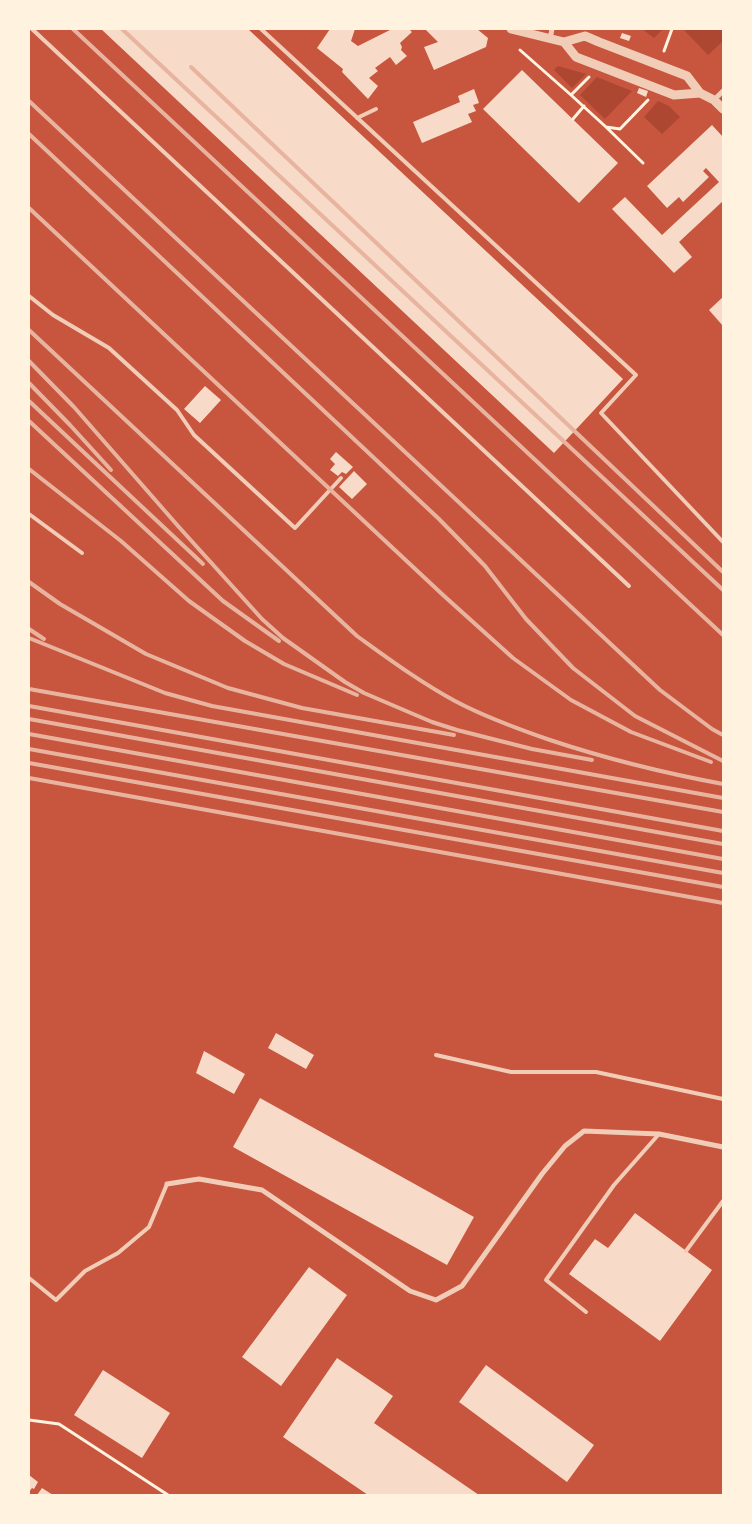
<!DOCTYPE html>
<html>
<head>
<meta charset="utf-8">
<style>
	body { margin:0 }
	#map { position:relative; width:752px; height:1524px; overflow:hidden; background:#c8553d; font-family:Mulish,sans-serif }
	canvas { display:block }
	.frame { position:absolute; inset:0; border:30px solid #fff3e0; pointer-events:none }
</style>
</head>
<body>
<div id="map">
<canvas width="752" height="1524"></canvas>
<div class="frame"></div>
</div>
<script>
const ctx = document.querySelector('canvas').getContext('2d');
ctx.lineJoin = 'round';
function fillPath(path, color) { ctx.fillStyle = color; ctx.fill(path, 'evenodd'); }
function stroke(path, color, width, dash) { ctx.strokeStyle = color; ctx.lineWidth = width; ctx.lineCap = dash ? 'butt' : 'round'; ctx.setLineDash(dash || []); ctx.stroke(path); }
fillPath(new Path2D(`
	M642 29H663L654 38Z
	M683 29H723V41L708 55Z
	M558 66 586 74 572 88 554 70Z
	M597 77 632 91 605 119 580 95Z
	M658 101 669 106 680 117 662 134 644 117Z`), '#ae4732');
fillPath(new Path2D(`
	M101 29H248L623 379 554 453Z
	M330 29H355L351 41 358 46 392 29H409L412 32 400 43 402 47 401 50 407 56 396 65 390 57 375 68 378 71 369 78 378 86 368 99 342 72 343 69 317 48Z
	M425 29H477L488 38 486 47 434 70 424 47 438 42Z
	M622 33 631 36 629 41 620 38Z
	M522 70 618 163 579 203 483 109Z
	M639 88 648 91 646 97 637 93Z
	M474 89 479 103 473 105 476 111 468 114 472 122 422 143 413 122 460 102 458 96Z
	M712 125 723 137V201L679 242 692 257 674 273 612 209 625 197 662 235 719 182 706 168 703 171 709 177 683 202 679 197 667 208 647 186Z
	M723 297V326L709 310Z
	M205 386 221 400 200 423 184 409Z
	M336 452 353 467 346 474 342 472 338 476 330 470 335 464 330 459Z
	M354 471 367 484 352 499 339 487Z
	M276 1033 314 1055 306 1069 268 1048Z
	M204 1051 245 1074 234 1094 196 1073Z
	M260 1098 474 1217 447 1265 233 1147Z
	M635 1213 712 1270 660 1341 569 1274 595 1239 608 1248Z
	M309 1267 347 1295 281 1386 242 1357Z
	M337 1358 393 1396 374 1423 479 1495H368L283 1437Z
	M486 1365 594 1445 567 1482 459 1402Z
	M103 1370 170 1413 142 1458 74 1415Z
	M29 1475 38 1482 34 1489 32 1488 29 1492Z
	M42 1488 53 1495H37Z`), '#f7dbc8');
stroke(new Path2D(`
	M520 50 571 95
	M664 51 672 29
	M589 77 571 95 606 127 620 129 648 100
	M573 119 584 106
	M606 127 643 163
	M29 1420 59 1424 168 1495`), '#fff3e0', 3);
stroke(new Path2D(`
	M32 29 629 586
	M261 29 636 375 601 413 723 542
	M357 118 376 109
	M29 296 53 315 109 348 177 410 194 435 295 528 341 478
	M29 514 82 553
	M436 1055 511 1072H596L723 1099
	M686 1251 723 1201
	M29 1278 56 1300 85 1271 118 1253 149 1227 167 1184
	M586 1312 546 1280 614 1185 659 1134`), '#f1ccb7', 4);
stroke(new Path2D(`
	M550 39 552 29
	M714 100 723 91
	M167 1184 199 1179 262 1190 410 1291 436 1300 462 1286 542 1174 565 1146 584 1131 659 1134 723 1147`), '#f1ccb7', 5);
stroke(new Path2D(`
	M511 29 564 42 585 36 599 42 687 76 700 93 714 100 723 109
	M564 42 576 57 674 95 700 93`), '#f1ccb7', 9);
stroke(new Path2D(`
	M73 29 723 635
	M122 29 723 590
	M191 67 723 572
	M29 101 660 690 712 729 723 735
	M29 134 439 519 485 566 526 619 573 668 635 716 723 761
	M29 208 443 595 513 658 571 700 631 732 711 762
	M29 330 357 636C389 659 420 682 455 701 485 717 518 729 550 740 607 759 664 773 723 784
	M29 361 74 407 178 526 262 619 283 638 345 682 364 693 432 722 457 730 532 749 592 760
	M29 383 70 425 111 470
	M29 401 203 564
	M29 421 223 601 279 641
	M29 469 121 541 189 601 245 641 284 664 357 695
	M29 582 60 604 146 654 228 688 302 708 454 735
	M29 629 44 639
	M29 638 165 693 212 706 723 798
	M29 689 723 812
	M29 706 723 831
	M29 719 723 844
	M29 734 723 859
	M29 749 723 873
	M29 763 723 887
	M29 778 723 903`), '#e9b49f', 4);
</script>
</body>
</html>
